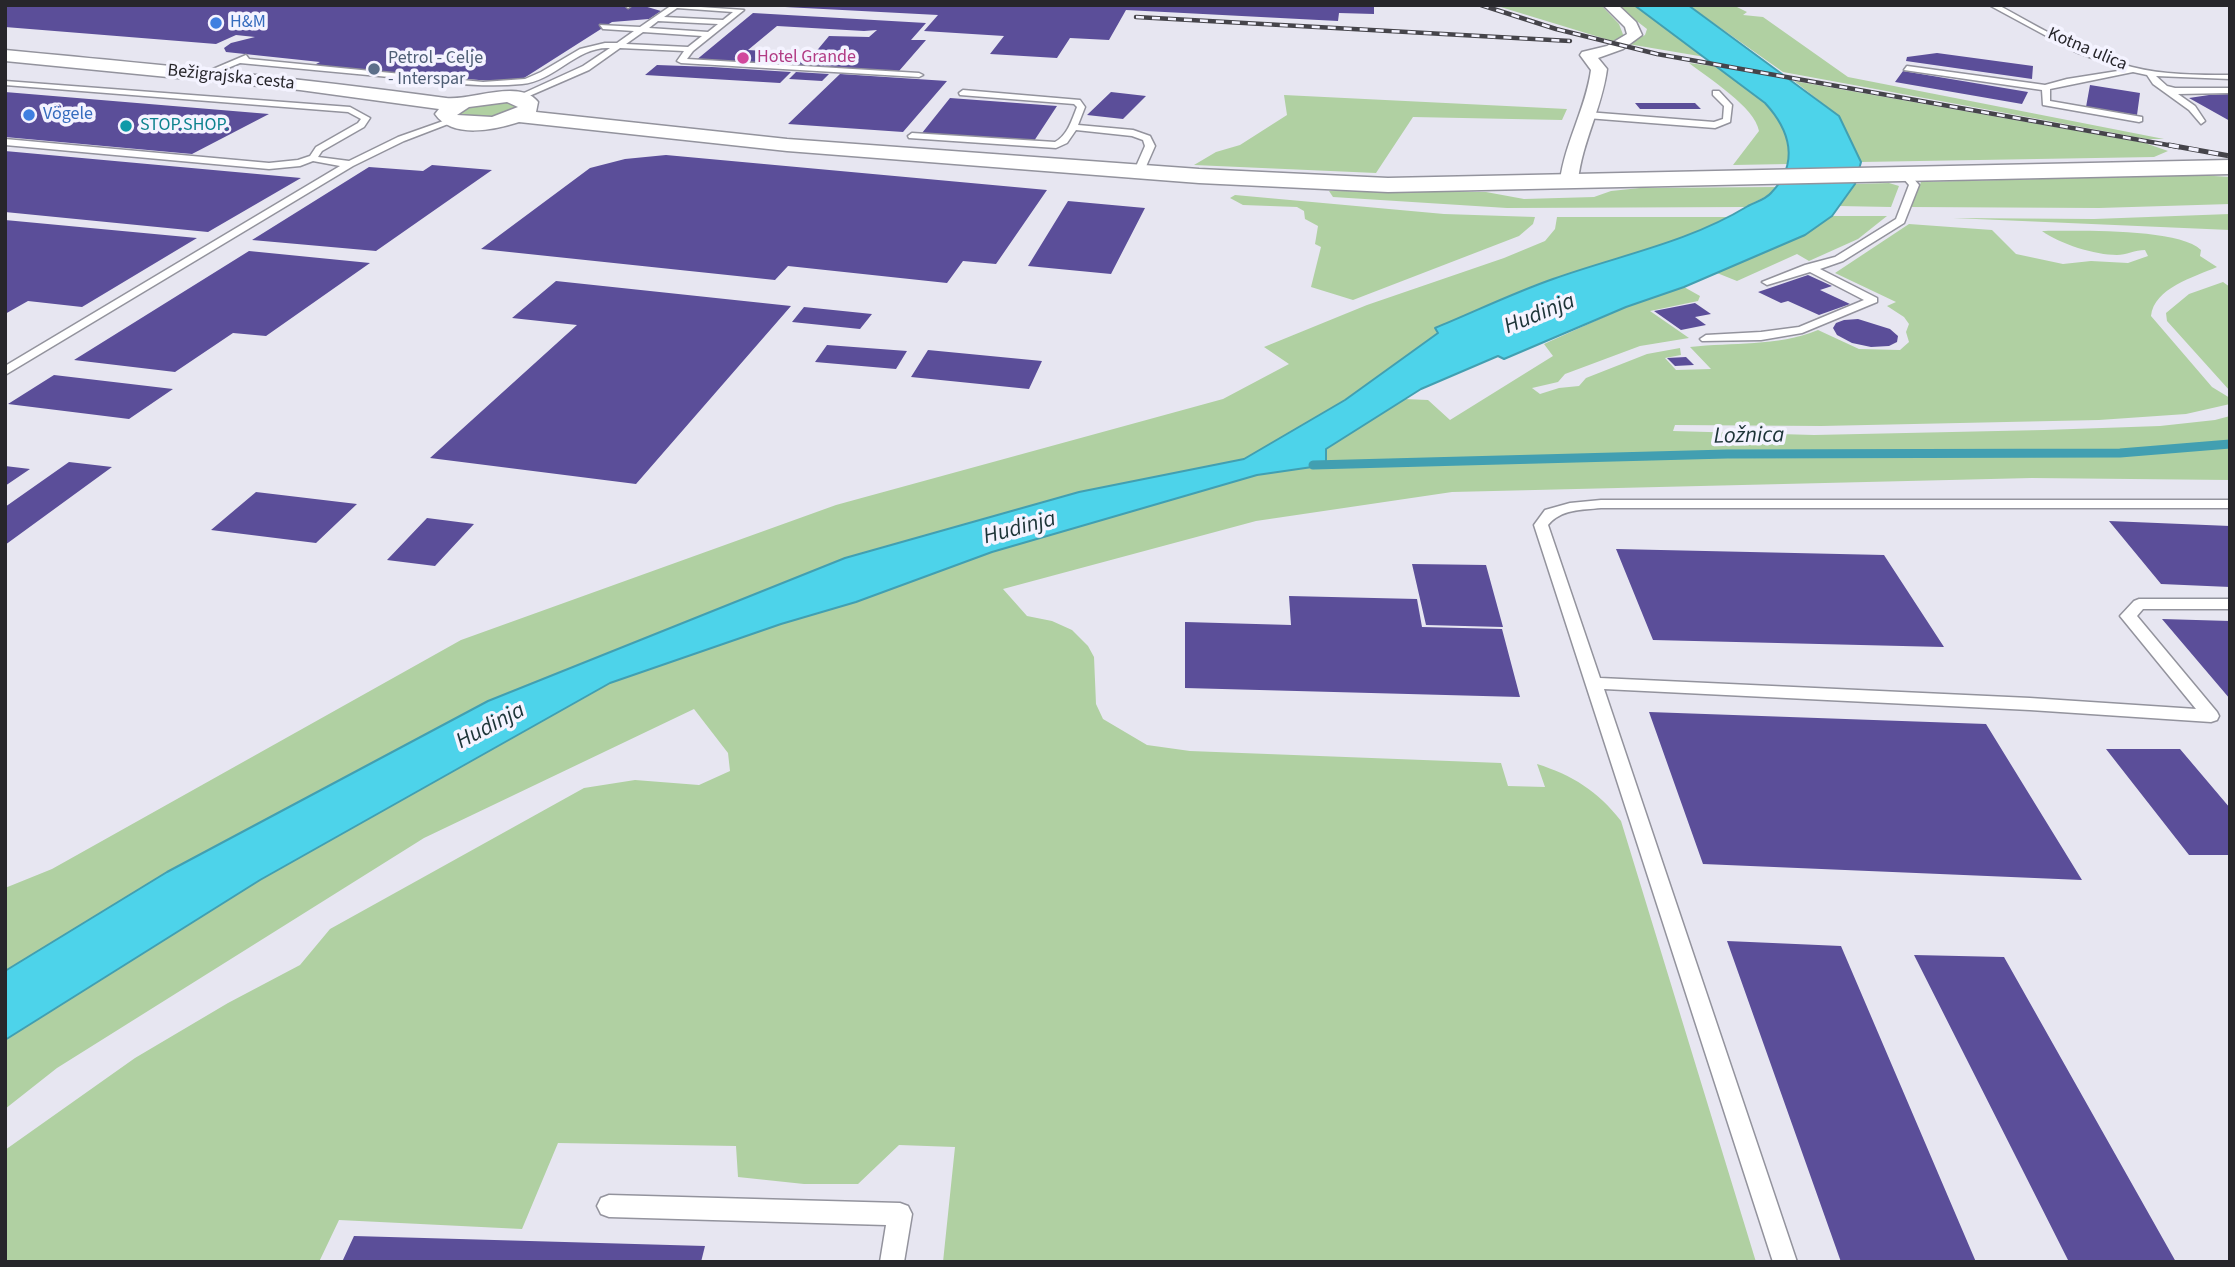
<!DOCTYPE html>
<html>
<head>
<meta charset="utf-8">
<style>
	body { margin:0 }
	#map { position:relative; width:2235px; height:1267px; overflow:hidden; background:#e7e6f1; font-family:"Source Sans 3",sans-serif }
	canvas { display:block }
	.frame { position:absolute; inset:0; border:7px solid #27262b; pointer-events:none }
</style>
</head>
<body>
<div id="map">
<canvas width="2235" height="1267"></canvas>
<div class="frame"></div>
</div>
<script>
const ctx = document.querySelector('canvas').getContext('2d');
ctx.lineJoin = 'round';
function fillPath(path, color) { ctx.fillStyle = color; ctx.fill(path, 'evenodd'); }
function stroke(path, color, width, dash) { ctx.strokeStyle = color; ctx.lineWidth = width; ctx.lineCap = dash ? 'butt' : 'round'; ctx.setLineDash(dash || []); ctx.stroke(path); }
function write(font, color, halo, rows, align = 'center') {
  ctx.font = font + ' "Source Sans 3",sans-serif'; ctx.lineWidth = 7; ctx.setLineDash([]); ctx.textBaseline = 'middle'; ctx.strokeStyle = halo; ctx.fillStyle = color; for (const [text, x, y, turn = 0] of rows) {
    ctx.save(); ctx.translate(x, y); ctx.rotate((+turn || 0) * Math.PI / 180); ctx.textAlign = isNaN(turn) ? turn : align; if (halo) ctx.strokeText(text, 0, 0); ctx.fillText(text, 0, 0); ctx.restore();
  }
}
fillPath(new Path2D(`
	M1494 5H1601L1619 24 1624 37 1612 41Z
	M1616 5H1634L1705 57 1628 44 1645 35 1647 29Z
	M1688 5H1733L1747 12 1743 15 1763 17 1848 77 2164 139H2147L1783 72Z
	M1689 63 1719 67 1765 103 1779 117 1789 138 1788 164 1733 165 1759 131C1755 107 1708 78 1689 63Z
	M1794 81 2145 143 2168 151 2154 157 1861 162 1839 116Z
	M1284 95 1567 109 1562 120 1413 117 1376 173 1194 165 1216 152 1240 145 1287 115Z
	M504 100 514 103 517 107 501 117H460L457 113 462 108Z
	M2198 175 2230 177V204L2099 208 1911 207 1921 182Z
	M1889 183 1899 186 1891 207 1838 206 1855 184Z
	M1776 187 1770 194 1746 207 1507 208 1333 197 1329 191 1486 192 1524 199 1594 197 1611 191 1640 188Z
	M1235 195 1444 214 1535 217 1533 224 1519 236 1353 300 1311 287 1321 247 1315 244 1318 226 1305 219 1304 211 1297 207 1243 205 1230 198Z
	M2230 214V230L1953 218 2094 219Z
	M1832 216H1887L1858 239 1809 261 1797 254 1737 281 1717 273 1805 235Z
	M1557 217H1733L1699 233 1552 279 1435 328 1439 333 1345 400 1244 459 1079 492 845 558 488 701 167 872 5 971V888L52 869 461 640 836 505 1223 399 1289 364 1264 347 1367 305 1504 258 1545 241 1555 229Z
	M1909 224 1992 230 2016 254 2063 264 2091 261 2128 263 2148 256 2145 250C2135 250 2126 255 2117 255 2095 255 2060 244 2042 231 2077 231 2178 228 2201 250L2200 256 2217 267C2194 277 2154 288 2151 316L2212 387 2230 398V404L2186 414 2099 420 1821 426 1675 425 1673 431 1814 435 2044 430 2160 426 2215 420 2230 416V480L2032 478 1452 492 1256 521 1003 589 1027 616 1052 621 1072 630 1088 646 1094 657 1096 704 1103 719 1147 745 1190 751 1501 763 1508 786 1545 787 1537 764C1572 775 1598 791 1621 821L1756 1262H943L955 1147 899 1145 858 1184H804L738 1177 736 1146 558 1143 522 1229 339 1220 319 1262H5V1150L135 1058 228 1003 300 965 330 929 584 788 635 780 699 785 730 771 728 753 694 709 424 838 57 1068 5 1109V1040L260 880 610 683 781 624 856 602 992 552 1257 475 1325 465 1326 449 1404 399 1428 400 1450 420 1553 356 1544 344 1626 307 1684 287 1700 296 1698 301 1650 311 1689 338 1640 346 1565 374 1558 382 1532 388 1540 394 1559 388 1579 386 1586 378 1647 354 1680 348 1681 355 1665 358 1676 370 1711 369 1690 347C1733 342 1776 347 1818 330L1859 349 1900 350 1909 342 1906 332 1909 324 1904 317 1887 306 1896 302 1835 273Z
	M2223 282 2230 287V391L2167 321 2166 313 2189 294Z`), '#b0d0a2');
const water = new Path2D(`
	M1634 5H1688L1839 116 1861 162 1855 184 1832 216 1805 235 1684 287 1626 307 1504 359 1498 356 1421 389 1326 449V465L1257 475 992 552 856 602 781 624 610 683 260 880 5 1040V971L167 872 488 701 845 558 1079 492 1244 459 1345 400 1438 333 1435 328C1474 312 1513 293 1553 279 1620 255 1687 243 1748 206 1756 202 1766 199 1771 193 1800 163 1790 130 1765 103Z`);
fillPath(water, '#4dd3ea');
stroke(water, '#429fb1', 2);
stroke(new Path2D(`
	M1313 465 1727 454 2120 453 2230 444`), '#429fb1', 9);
fillPath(new Path2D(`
	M5 5H569L644 6 661 11 649 19 612 22 524 78 505 82 310 67 320 62 226 52 224 48 231 43 255 37 236 35 216 44 5 27Z
	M785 5H1374V14L1339 13 1338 21 1126 10 1109 40 1070 38 1057 58 990 54 1004 36 924 31 938 15 785 7Z
	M753 13 926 23 911 40H926L899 71 695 61ZM777 26 864 31 877 30 869 37 829 36 814 54 748 50Z
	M1937 53 2033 66 2032 79 1906 61 1907 57Z
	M657 65 712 67 791 72 780 83 645 75Z
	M1903 71 2028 92 2022 104 1895 82Z
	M796 72 829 74 822 81 789 79Z
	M840 74 947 81 903 132 788 124Z
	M2090 85 2140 93 2137 115 2086 107Z
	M5 92 269 114 192 154 5 137Z
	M1111 92 1146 96 1123 119 1087 115Z
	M2230 94V121L2189 98 2209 95Z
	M950 98 1057 106 1034 141 922 133Z
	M1635 103H1695L1701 109H1640Z
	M5 151 301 178 208 232 5 212Z
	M666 155 1047 190 996 264 963 261 947 283 788 266 775 280 481 249 590 168 625 159Z
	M432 165 492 170 376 251 252 240 369 167 423 171Z
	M1068 201 1145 208 1111 274 1028 266Z
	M5 220 197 238 82 307 28 301 5 314Z
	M249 251 370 263 266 336 233 333 175 372 74 360Z
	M1808 275 1832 286 1820 290 1850 304 1819 315 1788 301 1781 303 1758 292Z
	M556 281 791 306 636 484 430 458 577 325 512 318Z
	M1695 303 1711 314 1695 317 1706 325 1681 330 1654 311Z
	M804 307 872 314 860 329 792 322Z
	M1858 319 1890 329 1898 336 1897 342 1889 346 1871 347 1852 343 1837 335 1833 328 1836 323 1844 320Z
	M827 345 907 351 896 369 815 362Z
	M928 350 1042 361 1029 389 911 377Z
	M1686 357 1694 365 1675 366 1667 358Z
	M54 375 173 389 129 419 8 404Z
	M69 462 112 467 5 545V507Z
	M5 466 30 469 5 486Z
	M256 492 357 504 316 543 211 530Z
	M427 518 474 524 435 566 387 560Z
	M2109 521 2230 526V587L2161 584Z
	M1616 549 1884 555 1944 647 1653 640Z
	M1412 564 1486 565 1503 627 1426 625Z
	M1289 596 1417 599 1422 627 1502 629 1520 697 1185 688V622L1291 625Z
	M2162 619 2230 621V699Z
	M1649 712 1986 724 2082 880 1703 864Z
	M2106 749H2180L2230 808V855H2189Z
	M1727 941 1841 946 1976 1262H1841Z
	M1914 955 2004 957 2176 1262H2069Z
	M354 1236 705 1246 701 1262H342Z`), '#5b4e99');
const service = new Path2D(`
	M625 5H632L628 8Z
	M672 5 744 10 693 51 687 59 919 73 923 75 919 77 681 63 677 61 684 51 620 48 589 70 520 100 513 98 583 66 610 48C577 46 555 81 522 84 481 88 441 82 400 78 346 73 293 68 240 63L206 77 199 75 246 55 249 59 483 82 525 79 541 72 580 49 605 43H617L634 31 603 29 600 25 640 27ZM677 8 733 12 723 20 664 17ZM658 21 718 24 708 32 649 28ZM643 32 702 36 688 47 626 44Z
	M1989 5H1998C2041 28 2084 55 2132 67 2164 75 2197 75 2230 75V79L2156 76 2167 86 2175 88H2230V93L2178 94 2195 106 2205 121 2201 124 2189 110 2153 84 2147 75 2133 72 2050 89V101L2142 117V121L2139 122 2043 105 2042 90 1904 70 1907 66 2045 85 2067 79 2124 70 2076 52Z
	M5 81 350 107 370 118 364 127 322 151 318 157 349 161 398 137 449 119 456 121 404 141 353 166 5 375V366L340 166 313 161 300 166 269 169 5 145V139L269 163 298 160 310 156 316 147 358 123 361 119 348 112 5 85Z
	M963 90 1080 100 1085 107 1078 125 1133 130 1150 136 1155 146 1144 171 1139 174 1134 171 1145 146 1143 140 1132 136 1076 130 1067 143 1056 148 909 138 908 136 912 133 1055 142C1067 136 1072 120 1077 107L1074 104 960 95 959 93Z
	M1713 91H1719L1732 105 1730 122 1715 128 1587 118 1583 115 1587 112 1714 122 1723 119 1724 106 1713 95Z
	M1900 170H1906L1919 185 1904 223 1843 261 1820 269 1877 298V302L1802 333 1761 340 1702 341 1700 339 1706 335 1761 332 1799 327 1864 300 1810 272 1767 285 1762 282 1805 265 1835 257 1896 219 1909 185 1898 172Z
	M1601 500H2230V508H1601C1582 510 1561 509 1548 525L1600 678 2030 698 2196 709 2120 616 2134 601 2139 599H2230V609H2143L2137 616 2217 712 2219 716 2217 720 2211 722 2030 710 1604 689 1797 1262H1773L1534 525 1545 510 1570 503Z
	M609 1195 900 1203 908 1206 912 1214 904 1262H880L886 1225 609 1217 601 1214 597 1206 601 1198Z`);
const minor = new Path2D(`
	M1603 5H1618L1636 22 1642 35 1623 49 1598 58 1607 69C1602 108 1582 142 1578 181L1569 186 1560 181C1565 142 1586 108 1591 70L1580 55 1582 52 1607 46 1627 34 1625 27Z`);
const tertiary = new Path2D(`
	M5 50C152 64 299 78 446 98 470 101 520 78 538 102L536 112 787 139 1199 169 1388 178 2230 160V174L1388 192 1199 183 787 151 519 122C494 130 452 139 435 114L439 109 300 90 5 61ZM507 102 518 107 492 117 457 115 469 107Z`);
stroke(service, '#93939d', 3);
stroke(minor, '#93939d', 3);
stroke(tertiary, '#93939d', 3);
fillPath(service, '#fff');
fillPath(minor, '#fff');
fillPath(tertiary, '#fff');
const railFar1 = new Path2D(`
	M1481 5 1556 29 1657 54 2179 147
	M1136 17 1570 41`);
const rail = new Path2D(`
	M2169 145 2230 156`);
stroke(railFar1, '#45444a', 4.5);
stroke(rail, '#45444a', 5);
stroke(railFar1, '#f4f3ff', 2.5, [8]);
stroke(rail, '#f4f3ff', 3.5, [10]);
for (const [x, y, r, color] of [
	[216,23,7,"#3f7fe0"],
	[743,58,7,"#d1479c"],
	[374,69,7,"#5c6f8a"],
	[29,115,7,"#3f7fe0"],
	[126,126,7,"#0f9aa8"]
]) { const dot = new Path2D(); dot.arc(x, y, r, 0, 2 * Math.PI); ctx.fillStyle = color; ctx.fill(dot); stroke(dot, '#f4f3ff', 2.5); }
write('18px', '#366cbe', '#f4f3ff', [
	["H&M",230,23],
	["Vögele",43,115]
], 'left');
write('18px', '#27262b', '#f4f3ff', [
	["Kotna ulica",2087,50,23],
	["Bežigrajska cesta",231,78,6]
]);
write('18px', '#b23c85', '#f4f3ff', [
	["Hotel Grande",757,58]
], 'left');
write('18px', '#4e5e75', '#f4f3ff', [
	["Petrol - Celje",388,59],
	["- Interspar",388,80]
], 'left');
write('18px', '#0d838f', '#f4f3ff', [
	["STOP.SHOP.",140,126]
], 'left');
write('italic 23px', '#1d3438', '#f4f3ff', [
	["Hudinja",1540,315,-22],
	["Ložnica",1749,437,-1],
	["Hudinja",1020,529,-15],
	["Hudinja",491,727,-28]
]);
</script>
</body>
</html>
